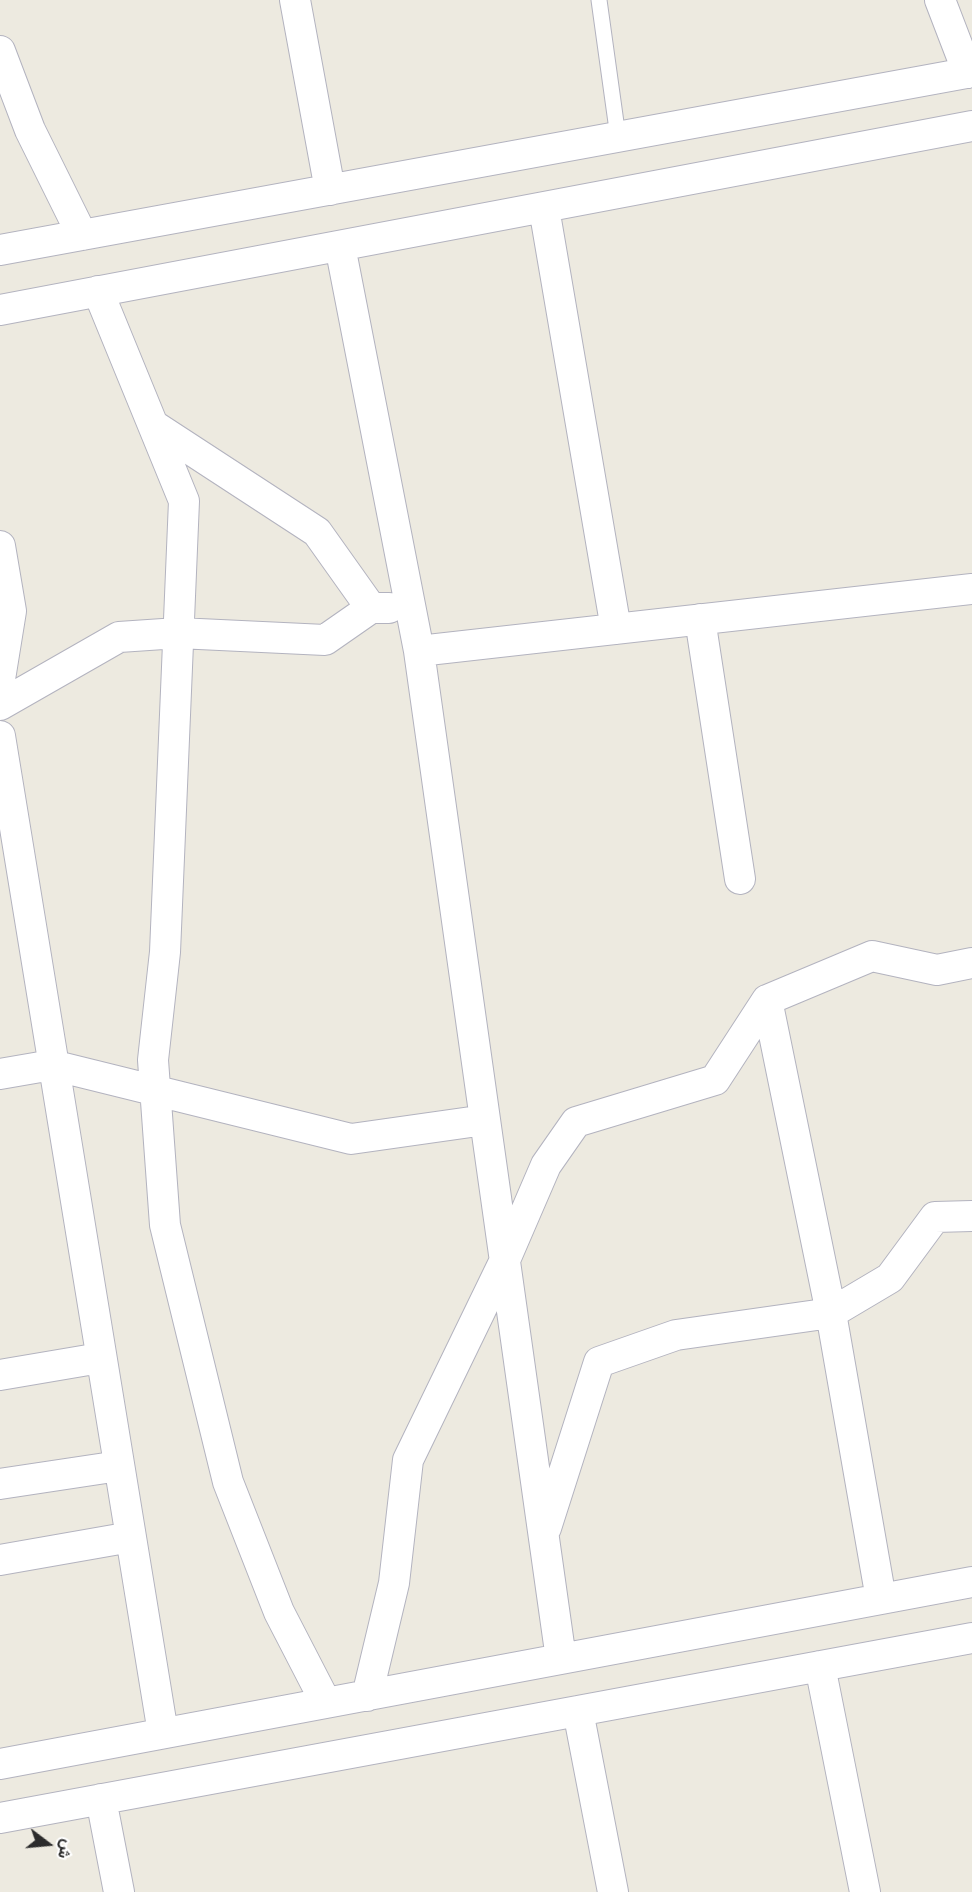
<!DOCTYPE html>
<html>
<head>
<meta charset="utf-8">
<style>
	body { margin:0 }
	#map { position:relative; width:972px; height:1892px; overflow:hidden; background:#edeae0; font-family:Helvetica,Vazirmatn,sans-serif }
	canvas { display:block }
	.north { position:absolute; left:18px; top:1814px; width:60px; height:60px; -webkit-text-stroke:4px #fff; paint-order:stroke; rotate:106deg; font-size:16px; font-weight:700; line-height:24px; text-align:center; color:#2c2c2c }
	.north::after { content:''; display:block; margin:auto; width:21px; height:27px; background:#2c2c2c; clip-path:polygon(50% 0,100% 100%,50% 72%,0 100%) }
</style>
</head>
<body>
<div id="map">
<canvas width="972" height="1892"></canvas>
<div class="north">ش</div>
</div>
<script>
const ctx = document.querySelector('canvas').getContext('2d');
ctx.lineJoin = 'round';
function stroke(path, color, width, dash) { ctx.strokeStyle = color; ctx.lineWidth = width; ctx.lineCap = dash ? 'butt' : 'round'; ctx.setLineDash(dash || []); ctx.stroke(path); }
const service = new Path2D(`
	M599 0 618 137`);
const minor = new Path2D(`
	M295 0 330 190
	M940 0 968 73
	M0 51 30 130 82 235
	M544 208 616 629
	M340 246 419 651 561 1659
	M0 250 972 72
	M98 291 184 501 165 952 153 1060 165 1225 228 1482 279 1612 326 1703
	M0 310 972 126
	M153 425 317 532 371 608H389
	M0 546 11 611 0 679
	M700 619 740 879
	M419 651 972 589
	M0 705 119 637 178 633 325 640 371 608
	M0 736 163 1733
	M767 1000 831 1313 881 1599
	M0 1074 52 1065 351 1139 485 1120
	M0 1375 100 1358
	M0 1484 119 1466
	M546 1528 599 1362 676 1335 831 1313 890 1278 935 1217 972 1216
	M0 1560 131 1537
	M820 1666 865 1892
	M367 1696 394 1583 408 1460 505 1260 546 1165 576 1122 715 1080 767 1000 872 956 937 970 972 963
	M578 1711 613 1892
	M0 1764 972 1582
	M101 1799 119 1892
	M0 1818 972 1638`);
stroke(service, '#b3b3bf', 17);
stroke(minor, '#b3b3bf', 32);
stroke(service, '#fff', 15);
stroke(minor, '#fff', 30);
</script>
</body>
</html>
